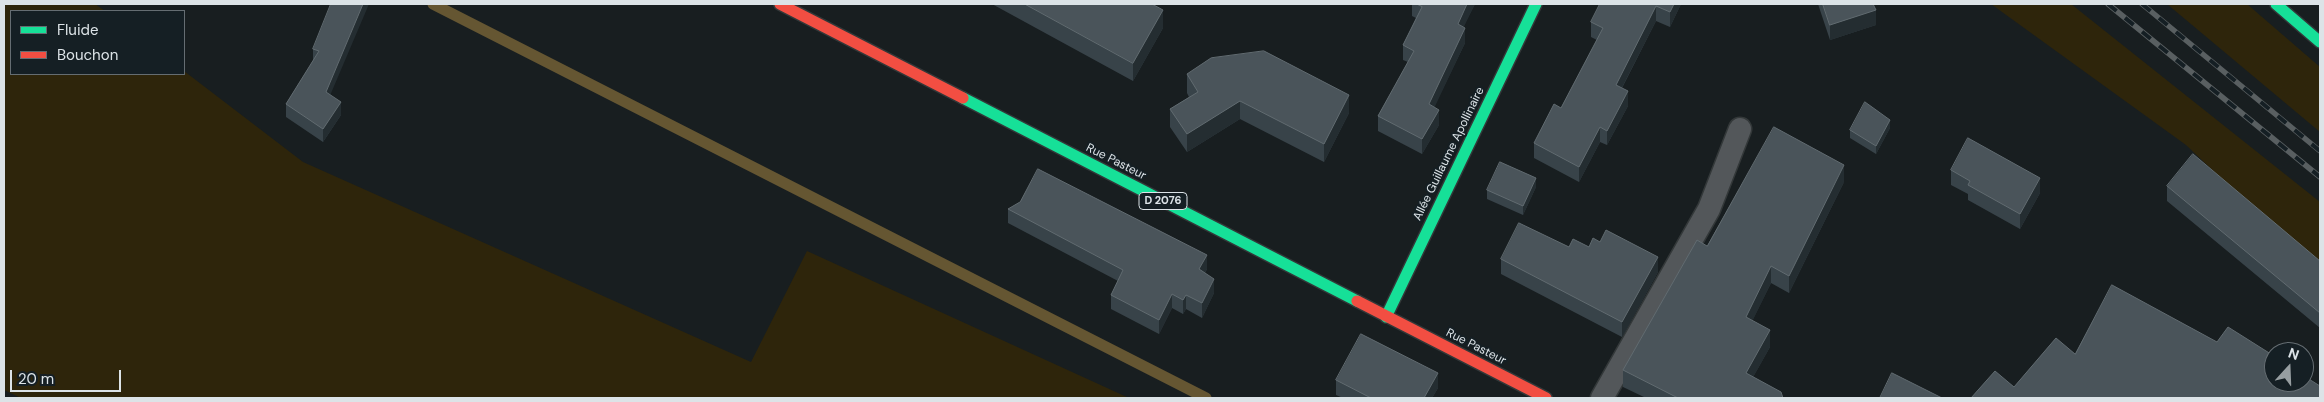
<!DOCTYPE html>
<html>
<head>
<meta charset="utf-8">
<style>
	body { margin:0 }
	#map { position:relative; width:2324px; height:402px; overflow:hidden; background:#181e20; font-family:"DM Sans",sans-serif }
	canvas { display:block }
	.frame { position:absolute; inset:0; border:5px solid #dce3e7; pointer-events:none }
	.legend { position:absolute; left:10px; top:10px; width:175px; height:65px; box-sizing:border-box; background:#151f24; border:1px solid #656d72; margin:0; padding:6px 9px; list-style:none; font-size:15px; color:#dce3e7 }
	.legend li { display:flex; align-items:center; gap:10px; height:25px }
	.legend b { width:25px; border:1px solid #656d72 }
	.north { position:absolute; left:2264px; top:342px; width:50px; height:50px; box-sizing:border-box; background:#151f24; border:1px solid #656d72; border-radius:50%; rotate:20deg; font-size:14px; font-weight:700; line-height:20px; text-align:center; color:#dce3e7 }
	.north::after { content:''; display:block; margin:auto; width:18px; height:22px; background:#979ea1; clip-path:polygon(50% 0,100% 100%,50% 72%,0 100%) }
	.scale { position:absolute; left:10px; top:370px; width:111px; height:22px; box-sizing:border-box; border:2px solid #dce3e7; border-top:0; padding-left:6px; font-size:15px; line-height:18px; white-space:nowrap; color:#dce3e7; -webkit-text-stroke:4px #151f24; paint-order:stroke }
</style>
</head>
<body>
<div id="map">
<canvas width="2324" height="402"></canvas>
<div class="frame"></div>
<ul class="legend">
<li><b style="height:6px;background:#16e098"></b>Fluide</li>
<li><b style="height:6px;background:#f24e42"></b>Bouchon</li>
</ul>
<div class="north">N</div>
<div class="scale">20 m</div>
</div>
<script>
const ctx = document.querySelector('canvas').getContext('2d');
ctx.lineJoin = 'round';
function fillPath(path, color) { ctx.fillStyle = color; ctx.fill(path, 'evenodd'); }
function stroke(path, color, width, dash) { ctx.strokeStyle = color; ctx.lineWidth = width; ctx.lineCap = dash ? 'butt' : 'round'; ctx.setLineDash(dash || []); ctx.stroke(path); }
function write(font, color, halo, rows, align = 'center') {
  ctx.font = font + ' "DM Sans",sans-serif'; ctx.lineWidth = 4; ctx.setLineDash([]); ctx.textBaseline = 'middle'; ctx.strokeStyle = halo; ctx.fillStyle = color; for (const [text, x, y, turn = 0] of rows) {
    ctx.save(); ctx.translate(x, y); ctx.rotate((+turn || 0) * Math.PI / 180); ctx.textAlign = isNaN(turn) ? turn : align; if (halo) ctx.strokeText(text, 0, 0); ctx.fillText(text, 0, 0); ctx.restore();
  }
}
fillPath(new Path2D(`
	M4 4H95L105 11H11V74H184V71L303 162 751 362 807 251 1129 398H21L4 390Z
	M1991 4H2071L2320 202V272L2186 145Z
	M2167 4H2247L2320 67V132Z`), '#2e250b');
stroke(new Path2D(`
	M433 4 1206 398`), '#655632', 11);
const lane = new Path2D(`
	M1602 398 1709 209 1740 129`);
const fast = new Path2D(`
	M2276 4 2320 42
	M963 98 1357 301
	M1386 317 1536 4`);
const jam = new Path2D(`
	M780 4 963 98
	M1357 301 1546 398`);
stroke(lane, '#333839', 25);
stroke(fast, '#333839', 14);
stroke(jam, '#333839', 14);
stroke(lane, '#53575a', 22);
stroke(fast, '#16e098', 11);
stroke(jam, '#f24e42', 11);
const rail = new Path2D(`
	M2108 4 2320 177
	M2142 4 2320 151`);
stroke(rail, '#595f61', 5.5);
stroke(rail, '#151f24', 4, [11]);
fillPath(new Path2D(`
	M331 4 330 95 341 115 323 142 286 117V104L313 61V49Z
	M992 4H1152L1163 28 1133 81Z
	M1412 4H1475L1463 27 1465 43 1434 107 1439 125 1422 154 1378 131V116L1408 62 1403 60V45L1416 18 1412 16Z
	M1600 4H1681L1670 27 1656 21 1622 88 1628 106 1607 145 1600 142 1579 182 1534 158V143L1561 108 1597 40 1591 37V22Z
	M1818 4H1873L1876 25 1830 40Z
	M1187 74 1349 113 1324 162 1240 119 1187 152 1170 127V109L1189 97 1187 93Z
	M1890 128 1876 154 1850 138V130Z
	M1951 170 2040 193 2020 229 1968 200V194L1951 185Z
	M1844 182 1789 293 1771 283 1752 321 1770 347 1753 377 1783 398H1646L1623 387V370Z
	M2167 186 2320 261V328L2167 201Z
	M1536 187 1523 215 1487 199V190Z
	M1008 209 1207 269 1205 273 1214 293 1202 318 1186 309 1183 314 1172 308 1159 334 1111 309V295L1118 281 1008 223Z
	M1569 247H1589L1658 272 1622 337 1501 274V259Z
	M1336 380 1438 388 1432 398H1343L1336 395Z`), '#384349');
fillPath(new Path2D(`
	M363 4H369L326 105V92Z
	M1467 4H1475L1458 39V24Z
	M1674 4H1681L1670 27V12Z
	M1656 6V21L1616 99V85Z
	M1163 10V28L1133 81V63Z
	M1876 10V25L1830 40V25Z
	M1465 28V43L1429 119V104Z
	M1628 91V106L1607 145V131Z
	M1349 95V113L1324 162V144Z
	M1240 101V119L1187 152V134Z
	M341 102V115L323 142V129Z
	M1439 110V125L1422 154V139Z
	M1890 120V128L1876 154V146Z
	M1600 127V142L1579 182V167Z
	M1844 165V182L1789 293V276Z
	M1536 178V187L1523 215V206Z
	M2040 178V193L2020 229V214Z
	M1207 255V269L1199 284V269Z
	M1658 257V272L1622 337V322Z
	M1771 266V283L1746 334V317Z
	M1214 279V293L1202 318V303Z
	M1172 294V308L1159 334V320Z
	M1186 295V309L1183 314V300Z
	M1770 330V347L1746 390V373Z
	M1438 373V388L1432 398H1424Z`), '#242d31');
const building = new Path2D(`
	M331 4H363L326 92 341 102 323 129 286 104 319 51 313 49Z
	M1025 4H1152L1163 10 1133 63Z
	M1417 4H1467L1458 24 1465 28 1429 104 1439 110 1422 139 1378 116 1414 51 1403 45 1422 7Z
	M1600 4H1674L1670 12 1656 6 1616 85 1628 91 1607 131 1600 127 1579 167 1534 143 1554 104 1561 108 1603 28 1591 22Z
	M1823 4H1873L1876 10 1830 25Z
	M1264 51 1349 95 1324 144 1240 101 1187 134 1170 109 1198 92 1187 74 1211 58Z
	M1865 102 1890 120 1876 146 1850 130Z
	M1774 127 1844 165 1789 276 1771 266 1746 317 1770 330 1746 373 1781 392 1783 398H1678L1623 370 1697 240 1707 246Z
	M1968 138 2040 178 2020 214 1968 185 1970 181 1951 170Z
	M2193 154 2320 261V313L2167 186Z
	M1500 162 1536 178 1523 206 1487 190Z
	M1038 169 1207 255 1199 269 1214 279 1202 303 1186 295 1183 300 1172 294 1159 320 1111 295 1123 270 1008 209 1020 202Z
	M1519 223 1569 247 1573 239 1589 247 1593 238 1600 242 1606 230 1658 257 1622 322 1501 259Z
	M2112 285 2217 342 2228 327 2274 356V382H2304V376L2320 386V398H1971L1995 371 2014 387 2056 338 2075 354Z
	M1361 334 1438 373 1424 398H1371L1336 380Z
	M1892 373 1942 398H1880Z`);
fillPath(building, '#4a545a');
stroke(building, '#616b70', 1);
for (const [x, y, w] of [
	[1163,201,48]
]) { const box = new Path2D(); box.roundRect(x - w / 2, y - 8.5, w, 17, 4); ctx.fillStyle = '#151f24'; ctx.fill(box); stroke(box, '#dce3e7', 1); }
write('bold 11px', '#dce3e7', null, [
	["D 2076",1163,201]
]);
write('12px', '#dce3e7', '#151f24', [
	["Allée Guillaume Apollinaire",1449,154,-64],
	["Rue Pasteur",1116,162,27],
	["Rue Pasteur",1476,347,27]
]);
</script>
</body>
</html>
